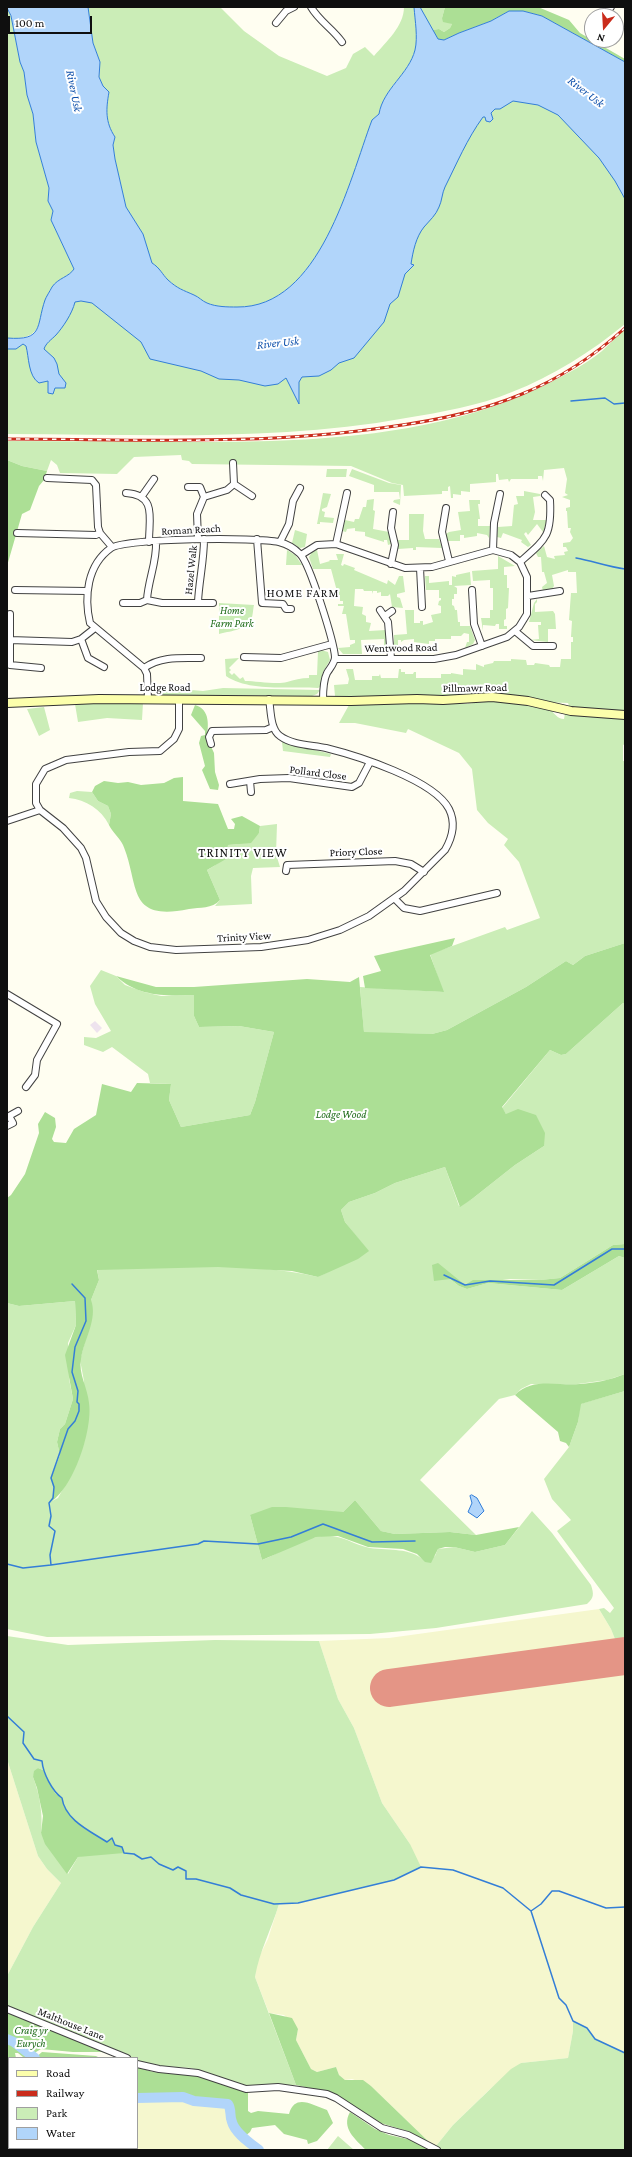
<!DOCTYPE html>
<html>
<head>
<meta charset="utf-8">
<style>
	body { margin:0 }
	#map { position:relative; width:632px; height:2157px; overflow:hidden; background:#fffef1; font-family:"Crimson Pro",serif }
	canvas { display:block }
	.frame { position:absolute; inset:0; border:8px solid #0f0f0f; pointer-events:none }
	.legend { position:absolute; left:8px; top:2057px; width:130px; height:92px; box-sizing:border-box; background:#fff; border:1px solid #9f9f9f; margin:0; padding:5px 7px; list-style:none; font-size:12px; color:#0f0f0f }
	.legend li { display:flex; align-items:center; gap:8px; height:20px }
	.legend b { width:20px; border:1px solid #9f9f9f }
	.north { position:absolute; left:584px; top:8px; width:40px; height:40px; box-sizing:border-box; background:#fff; border:1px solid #9f9f9f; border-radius:50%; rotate:198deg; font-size:11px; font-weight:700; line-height:16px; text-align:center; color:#0f0f0f }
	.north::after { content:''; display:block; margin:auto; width:14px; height:18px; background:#ca2c1c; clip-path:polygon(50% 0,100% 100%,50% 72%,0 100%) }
	.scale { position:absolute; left:8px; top:16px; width:84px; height:18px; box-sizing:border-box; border:2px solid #0f0f0f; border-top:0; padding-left:5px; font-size:12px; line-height:14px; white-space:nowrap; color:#0f0f0f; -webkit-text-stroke:3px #fff; paint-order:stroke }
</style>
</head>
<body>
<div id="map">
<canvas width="632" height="2157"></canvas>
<div class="frame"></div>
<ul class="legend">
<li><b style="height:5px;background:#fcffac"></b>Road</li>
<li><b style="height:5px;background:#ca2c1c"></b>Railway</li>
<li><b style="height:11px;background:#cbedb7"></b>Park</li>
<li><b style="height:11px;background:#b1d5fa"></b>Water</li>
</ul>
<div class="north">N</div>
<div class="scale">100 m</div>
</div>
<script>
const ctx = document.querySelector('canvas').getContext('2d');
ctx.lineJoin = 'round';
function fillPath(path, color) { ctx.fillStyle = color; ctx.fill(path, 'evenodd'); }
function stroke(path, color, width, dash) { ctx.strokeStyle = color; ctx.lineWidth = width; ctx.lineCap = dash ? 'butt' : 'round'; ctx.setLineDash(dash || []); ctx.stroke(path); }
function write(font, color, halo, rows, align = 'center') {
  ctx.font = font + ' "Crimson Pro",serif'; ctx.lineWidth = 4; ctx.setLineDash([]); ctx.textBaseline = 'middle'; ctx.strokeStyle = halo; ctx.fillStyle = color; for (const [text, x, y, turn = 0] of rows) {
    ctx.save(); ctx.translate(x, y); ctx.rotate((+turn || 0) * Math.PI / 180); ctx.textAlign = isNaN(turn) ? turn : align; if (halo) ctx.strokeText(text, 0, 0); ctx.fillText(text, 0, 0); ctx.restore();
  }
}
fillPath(new Path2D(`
	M95 1021 102 1028 97 1033 90 1025Z`), '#eee3ee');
fillPath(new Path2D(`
	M599 1609 611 1629 619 1649 494 1669 382 1681 582 1672 625 1666V2053L595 2039 587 2028 573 2031 568 2058 521 2063 489 2090 453 2125 436 2146 429 2142 371 2086 352 2079 345 2080 339 2075 336 2067 317 2072 311 2069 296 2040 298 2029 284 2015 269 2013 255 1977 257 1961 268 1939 279 1904 298 1903 394 1880 410 1844 382 1803 354 1728 338 1699 319 1641 389 1638Z
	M7 1759 38 1856 47 1869 61 1883 33 1927 7 1976Z
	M183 2097 194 2101 228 2104 231 2110 230 2117 239 2132 259 2150H7V2121L9 2119V2148H137V2098Z`), '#f5f7ce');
fillPath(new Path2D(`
	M88 7H220L244 31 279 56 327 76 346 68 353 54 365 47 374 56C386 42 404 26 404 7H414C415 21 418 37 415 50 409 74 383 89 379 114L372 120C349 181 320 308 237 307 228 307 216 307 207 303 202 301 199 297 194 295 183 290 178 289 168 280 162 274 160 268 152 263L143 234 126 207 115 159 113 145 115 137C105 122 106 109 109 93L103 86 99 77 100 62 93 43Z
	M420 7H445L442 18 452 24 450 28 444 32 439 29 432 30Z
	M7 8 11 16 20 62 24 72 27 95 33 114 36 142 49 188 48 201 53 211 51 220 74 269C69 277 58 279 52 287 35 313 51 341 7 338Z
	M485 80 625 138V324C591 352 553 376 512 392 478 406 442 412 406 418 275 442 140 434 7 434V344L32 340 70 286 226 361Z
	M625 328V711L570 708 568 703 427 697 335 696 334 685 348 684 349 679 346 669H353L355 680H372V676H379L380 674 381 678H398L399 669H401V672H405V674H413L414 672H416V678H441V674H451V673L463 675V669L476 670V664L484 667V665L493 663 494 661H511V659L526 660 527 665H534L535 663 549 665 550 667H560L561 659H571V642H573V637H571L572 621 569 620 571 593H577L576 572H568V570L552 575 554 586 552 589 543 591 542 587 547 583 544 572H542L541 557H538L536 553 544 546 547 557 555 559 554 556 565 555 564 552 568 551 566 547H563V543L570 542 573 538 570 532 571 528H568L567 511H566V508L570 507V500L562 497 568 495 565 493 567 479 564 468 544 470 543 481 542 476H538V479H511L509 482 508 479 499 480 498 474H496V482L470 484V492L461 491V495L453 494V498H451L450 486 448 487V491H442V494L404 496 403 485 392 483 351 466 192 464 189 461 182 460 181 455 134 457 117 474 60 473 57 465 51 460 47 471 22 466 7 460V441C69 441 130 442 192 442 310 442 441 438 549 383 567 374 586 364 602 351 610 344 617 336 625 328Z
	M327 469H347L346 477H326Z
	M352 469 389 483 401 485 400 505 393 502 394 500 400 499 399 492H374V485L349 476Z
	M524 491 540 494V496L533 497 535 512 533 520H547L543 532 537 524 528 535 526 532 524 534 531 545 528 547 521 542 522 540 503 533 501 538 497 537 498 527 512 526 514 505 518 504 516 496H524Z
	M323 493 331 494 327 507 322 509V511L325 512 324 517 334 518 333 523 320 522V524H317Z
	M374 499 373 510 375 511 373 529 389 532 391 544 388 545 387 540H384V542L365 536V532L355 531V528L347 529 346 532 342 531 345 520 354 522 355 519H359L363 507H366L367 500Z
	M469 500H480V504H478L480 519H478V526H490L489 538 487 535 477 533V536L464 538V535H460V541H447L446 534 449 532 461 530 458 512 470 511Z
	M409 514H424L423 531 425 539H439L442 548 416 547V550H413V548L398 549V540H409Z
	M295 530 307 534 305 547 300 548 292 543Z
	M287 550 295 555 302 565H286Z
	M317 550 320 564 330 561 329 560H338L336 554H344L341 565 343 566 344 564 355 568 354 570 387 584 388 580 395 585 399 576H403L405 592 397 594V597L400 598 403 608 392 607 390 594 388 596H381V592L377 593V591H373L372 594V591H364L363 589H355L354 606 363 607 362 614 366 616V622L371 623 369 631 386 630V649L379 654V647H384V639L361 640 362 654H343L338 648 350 647V645L355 643V640H350L346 614H342L344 606H338V604H343V601H340V595H338L331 569H313L309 557 312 552Z
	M498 556 515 566 504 567V575H507V588H509L508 608 506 609V619L504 620V626H507V629H499V624H496L495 626 483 625V631L481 618H490V610H493V588H490V580L473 581 472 571 498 569Z
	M470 572 471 585 454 586 457 588V594H454V599H452V605L454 606 455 610H457L458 622H460V626H470L475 640 473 644 465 648 467 642H469V634L464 633 461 636H451V639H435V641H429V644L414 642V639L404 640 401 642V640H398V649H394V635L407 634 405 610H414V623H420V621H423V625L433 622 431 615 441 613V606L438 605 439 601 441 600V598H439V590H426L425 576H429V583L449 581V585H452V576L456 577V575Z
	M537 599V602L535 604V612L553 611 555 614 556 629H548V642L530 640 539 639 538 625H541V622H529L534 603Z
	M219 603 254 605C253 609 253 616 251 620 244 631 229 631 219 634Z
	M321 650 328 652 330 660 323 672 320 687 318 688C290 686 249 692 226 676L225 659 239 658 229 668 231 670 229 672 232 675 234 673 240 679 243 677 245 681C256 681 278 685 287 682 294 680 301 678 309 678V675H317L318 651Z
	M156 687 203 691 223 688 320 690 317 694 312 696 164 695 155 693 152 688Z
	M494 701C510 701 535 702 549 709 555 713 557 719 564 719L565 713 625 718V744L623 745V761H625V943L585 956 573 965 566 961 526 987 447 1030 432 1034 364 1033 360 987 443 992 430 954 505 927 507 930 540 918 519 862 504 845 508 839 488 823 477 810 472 769 459 753 408 729 406 733 355 723H339L349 705 393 702 465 704Z
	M143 703 142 720 107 718 78 722 75 704Z
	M44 707 50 730 39 736 27 709Z
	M282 742 331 754 330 757 283 751Z
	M77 791 92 792 98 801 108 806 111 814 109 825C101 809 86 800 69 798L70 793Z
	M277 824 276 854 280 867 253 868 251 876 252 904 215 906 220 900 207 870C217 865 227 858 228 845L239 844 259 833 260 826Z
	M101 970 116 976 125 985 144 992 161 996 194 995V1016L199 1027 239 1026 274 1032 255 1102 250 1115 181 1127 169 1100 171 1084 150 1083 148 1074 112 1047 103 1052 84 1045V1037L96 1038 111 1031 95 1004 90 986Z
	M623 1003H625V1244L613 1245 560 1278 540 1280 510 1279 465 1285 455 1278 450 1279 459 1286 467 1289 488 1283 562 1290 619 1256 625 1258V1374L607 1380 578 1384H531L521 1389 515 1395 499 1399 420 1480 476 1535 450 1532 395 1534 381 1531 355 1500 343 1512 250 1515 262 1560C280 1553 298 1540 316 1537 340 1532 350 1544 370 1548 391 1551 409 1547 425 1561L435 1556 438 1549 454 1547 475 1552 505 1545 532 1511 552 1533 591 1585C594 1594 594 1598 587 1604L436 1628 370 1634 47 1637 7 1629V1303L19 1306 75 1301 76 1325 68 1343 69 1379 73 1399 65 1424 60 1429 57 1442 60 1455 51 1477C54 1486 55 1494 50 1502L58 1498 75 1467 84 1381 80 1360 86 1338 91 1300 99 1280 97 1269C170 1268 247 1261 318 1277L368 1251 345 1222 341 1210 349 1202 375 1193 395 1183 445 1167 459 1206 472 1199 515 1165 544 1146 506 1114 502 1108 550 1050 561 1055 566 1054Z
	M625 1391V1666L383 1697 382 1681 494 1669 619 1649 611 1629 599 1609 604 1608 610 1613 614 1608 557 1531 571 1520 552 1499 544 1479 569 1447 578 1422 580 1404Z
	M7 1636 68 1645 215 1640 319 1641 338 1699 354 1728 382 1803 410 1844 421 1867 394 1880 298 1903 279 1904C272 1928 259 1952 255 1977L296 2085 255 2087 239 2084 191 2068 148 2065 138 2061 137 2058H132L124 2053 7 2006V1976L33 1927 61 1883 47 1869 38 1856 7 1759ZM38 1768 43 1770 55 1793 62 1798C66 1822 96 1837 115 1845L78 1857 68 1874 41 1833C43 1814 40 1796 33 1777Z
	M573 2021 587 2028 595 2039 625 2053V2150H442L436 2146 453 2125 511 2069 521 2063 568 2058 573 2031Z
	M338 2136 354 2150H327Z`), '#cbedb7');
fillPath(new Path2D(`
	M445 7H538L569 20 580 33 625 59V62L542 16 523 11H509L491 21 459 33 444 40 438 39 432 30 439 29 444 32 450 28 452 24 443 22 442 18Z
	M7 460 22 466 47 471 44 480 39 486 30 510 22 514 7 566Z
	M195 705C211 710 208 726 207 738L214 753 215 772 219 785 218 790 210 789 202 770 205 766 199 743 201 736 205 735V731L191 715Z
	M183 777V801L218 804 228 829H234L235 824 231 819 242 816 260 826 259 833 251 843 228 845 226 859 207 870 220 900C212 909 200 907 189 909 126 922 140 885 123 845 120 838 112 832 109 825L111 814 108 806 98 801 92 792 95 786 104 781 118 783 128 782 141 785 164 783 174 778Z
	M455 938 452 946 430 955 444 992 365 988 363 976 381 971 374 956Z
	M625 943V1003H623L566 1054 561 1055 550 1050 502 1107 506 1114 518 1109 536 1115 545 1133 544 1146 515 1165 472 1199 460 1207 445 1167 395 1183 375 1193 349 1202 341 1210 345 1222 369 1251 358 1259 318 1277 292 1271 218 1267 97 1270 99 1280 91 1300C98 1319 84 1339 81 1359 78 1373 88 1389 89 1403 93 1430 73 1490 49 1503 55 1495 54 1487 51 1478L60 1455 57 1442 60 1429 65 1424 73 1399 65 1355 76 1325 75 1301 19 1306 7 1303V1198L11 1195 25 1174 39 1133 38 1124 45 1112 55 1118 56 1127 52 1139 54 1142 66 1143 74 1129 96 1115 102 1084 131 1092 137 1083 171 1084 169 1100 181 1127 250 1115 255 1102 274 1032 239 1026 199 1027 194 1016V995C166 996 138 997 116 976L156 987H194L307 979 350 982 359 977 364 1032 432 1034 447 1030 526 987 566 961 573 965 585 956Z
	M625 1244V1258L619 1256 562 1290 488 1283 467 1289 459 1286 450 1279 434 1281 432 1265 438 1263 465 1285 473 1280H540L560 1278 613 1245Z
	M625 1374V1391L581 1404 578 1422 569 1447 566 1443 560 1441 558 1432 515 1395C532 1377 557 1386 580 1384 595 1383 610 1380 625 1374Z
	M355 1500 381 1531 395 1534 450 1532 476 1535 519 1527 505 1545 475 1552 454 1547H445L438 1549 431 1563 425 1562 417 1554 403 1549 368 1547 338 1536 316 1537 262 1560 250 1515 272 1507H286L343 1512Z
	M38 1768 43 1770 55 1793 62 1798C65 1819 89 1831 106 1841L112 1838 115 1845 122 1847 124 1853 78 1857 67 1874 45 1844 41 1833 43 1816 37 1788 33 1777 34 1771Z
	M7 2012 115 2054 101 2052H73L41 2049 36 2052 33 2057H23L18 2053H15L16 2058H9V2060L7 2058Z
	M269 2013 292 2018 298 2029 296 2040 311 2069 317 2072 336 2067 339 2075 345 2080H363L371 2086 429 2142 407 2131 374 2121 333 2093 296 2085Z
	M42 2052 96 2056 100 2058H35Z
	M137 2067 153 2072 200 2076 248 2091V2111L251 2113 258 2111 289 2114C295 2093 312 2105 327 2110L333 2123 317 2141 308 2144 307 2140 284 2134 275 2125 252 2128 250 2132 244 2137C238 2131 230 2125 230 2116 230 2111 231 2109 228 2104L194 2101 183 2097 137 2098Z
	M350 2112 375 2129 389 2135 416 2141 431 2150H366C355 2139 341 2128 350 2112Z`), '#acdf95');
const water = new Path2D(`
	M7 7H88L93 43 100 62 99 77 103 86 109 92C106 109 105 122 115 137L113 145 115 159 126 207 143 234 152 263C160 268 162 274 168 280 178 289 183 290 194 295 199 297 202 301 207 303 216 307 228 307 237 307 320 308 349 181 372 120L379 114C383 89 409 74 415 50 418 37 415 21 414 7H420L438 39 444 40 459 33 491 21 509 11H523L542 16 625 62V199L615 181 599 158 558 115 538 105 513 101 500 109H495L491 113 493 119 490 122 486 121 485 117H483C467 139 457 163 445 187 442 193 442 201 439 207 436 215 430 220 424 227 416 237 413 251 411 264L414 265 405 274 398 297 390 304 384 322 354 358 339 363 331 370 319 376 302 377 299 382V404L286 378 278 384 265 386 239 380 219 379 201 371 150 359 141 342 92 303 81 301 75 302C72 314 63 327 56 335 51 340 46 343 44 349L54 358 57 364 59 374 66 383 65 388H55L53 394 48 393V381L39 383C28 376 29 357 26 346L23 344 16 349H7V338C44 341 36 326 45 300 46 297 50 291 52 287 58 278 69 277 74 269L51 220 53 211 48 201 49 188 36 142 33 114 27 95 24 72 20 62 11 16Z
	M472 1495 477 1498 484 1511 477 1518 468 1512 472 1503 470 1496Z`);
fillPath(water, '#b1d5fa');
stroke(water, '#337ed7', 1);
stroke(new Path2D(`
	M571 401 605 398 614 404 625 403
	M576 558C593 561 608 567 625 569
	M444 1275 465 1285 490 1281 554 1285 612 1249H625
	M7 1564 23 1568 51 1565 198 1544 204 1541 258 1544 291 1537 323 1524 372 1542 415 1541
	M51 1565 50 1555 55 1531 49 1526 51 1516 49 1503 53 1498 54 1487 51 1478 68 1429 75 1421 79 1411V1404L77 1402 78 1391 72 1372 75 1347 86 1321 85 1298 72 1284
	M7 1716 24 1732 23 1743 34 1759 42 1761C43 1773 52 1791 62 1798 65 1820 90 1831 107 1842L112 1838 115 1845 122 1847 124 1853 134 1854 142 1859 151 1857 159 1864 173 1870 178 1867 186 1871V1879H196L230 1888 241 1895 274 1904 298 1903 394 1880 421 1867 453 1870 503 1888 531 1911 541 1904 552 1891H559L606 1908 625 1907
	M531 1911 559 1998 566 2005 573 2021 587 2028 595 2039 625 2053`), '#337ed7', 1.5);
stroke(new Path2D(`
	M7 2039 14 2042 35 2058
	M137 2098 183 2097 194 2101 228 2104C232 2110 229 2115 232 2122 235 2133 250 2143 259 2150`), '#b1d5fa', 10);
stroke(new Path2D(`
	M389 1688 625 1656`), '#e49586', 38);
const street = new Path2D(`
	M311 7C319 21 333 29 342 42
	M604 16 611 7
	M276 23 286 11 294 7
	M233 463 234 484
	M47 478 92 480 96 485 98 527 100 533 112 547
	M188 487H200L204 497
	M126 493C157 495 149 518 149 542
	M142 496 154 479
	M446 508 442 532 449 561
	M17 533 96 535 100 533
	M198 539 197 514 204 497 227 490 234 484 252 496
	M257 539 262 603 283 604 286 609H291
	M280 542 289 524 293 501 300 488
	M336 544 347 493
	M493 550 494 523 500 494
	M301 555 317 545 336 544 405 568 432 567 493 550 511 555 520 562 527 577V614L519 627 507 637 456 655 434 659H335
	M520 562C546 539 552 536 550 500L545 495
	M391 564 395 545 391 528 393 512
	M420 568 422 607
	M15 590 87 591
	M472 590 474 624 482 646
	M528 596 560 591
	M147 600C148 580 157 562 156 542
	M198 602C199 581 204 561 204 539
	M123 603H140L147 600 162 603H213
	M380 610 388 622 391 658
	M10 614V640L72 642 81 639 95 628
	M385 616 392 611
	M515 631 533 646H553
	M81 639 88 658 104 667
	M10 640V665L41 668
	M244 657 281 658 332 644
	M144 668C161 656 181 658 201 658
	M148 699 147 674 144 668 90 623C84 597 87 565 111 548 125 538 258 537 279 542 287 544 295 549 300 554 310 564 334 642 335 657 335 663 330 668 327 673 323 681 323 691 323 700
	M179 700V729L174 739 160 751 129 752 66 760 45 769 36 784V803L40 810 63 828 81 848 86 858 96 901 106 917 121 933 134 941 150 947 176 950 261 947 308 940 340 930 369 916 404 891 445 850C452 838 456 823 449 809 434 780 358 756 326 748 312 745 292 745 280 736 270 729 271 710 269 699
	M211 744 209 737 212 731 266 730 273 727
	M250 781 251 792
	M230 784 260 779 289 778 352 787 359 783 370 762
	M7 821 40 810
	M286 871 287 865 395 861 411 864 424 872
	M395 899 404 908 420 911 497 893
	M7 994 57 1024 37 1060 35 1075 26 1087
	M7 1126 13 1123 9 1116 18 1111
	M7 2009 127 2058
	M137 2064 159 2069 198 2073 246 2089 278 2087 327 2094 336 2098 382 2128 408 2135 437 2150`);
const secondary = new Path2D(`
	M7 703 99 699 351 701 417 699 443 700 492 697 528 701 571 711 625 715`);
stroke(street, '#424242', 8);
stroke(secondary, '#313131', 10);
stroke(street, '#fff', 6);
stroke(secondary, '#fcffac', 8);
const rail = new Path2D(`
	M7 439C134 439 262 446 388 427 434 421 479 412 522 394 561 378 594 356 625 328`);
stroke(rail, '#ca2c1c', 3);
stroke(rail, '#fff', 1.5, [4.5]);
write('11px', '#0f0f0f', '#fff', [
	["Roman Reach",191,530,-3],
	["Hazel Walk",191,570,-84],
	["Wentwood Road",401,648,-1],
	["Lodge Road",165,688],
	["Pillmawr Road",475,688,-1],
	["Pollard Close",318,773,7],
	["Priory Close",356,852,-2],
	["Trinity View",244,937,-3],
	["Malthouse Lane",71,2024,22]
]);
write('italic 11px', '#1f6c1a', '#fff', [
	["Home",232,611],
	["Farm Park",232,624],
	["Lodge Wood",341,1115],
	["Craig yr",31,2031],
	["Eurych",31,2044]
]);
write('italic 12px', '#0e50ab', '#fff', [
	["River Usk",74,91,79],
	["River Usk",586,92,38],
	["River Usk",278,343,-6]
]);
ctx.letterSpacing = '1px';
write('12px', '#0f0f0f', '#fff', [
	["HOME FARM",303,593]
]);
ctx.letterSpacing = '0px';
ctx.letterSpacing = '1px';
write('13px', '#0f0f0f', '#fff', [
	["TRINITY VIEW",243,853]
]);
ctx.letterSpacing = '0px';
</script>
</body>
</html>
